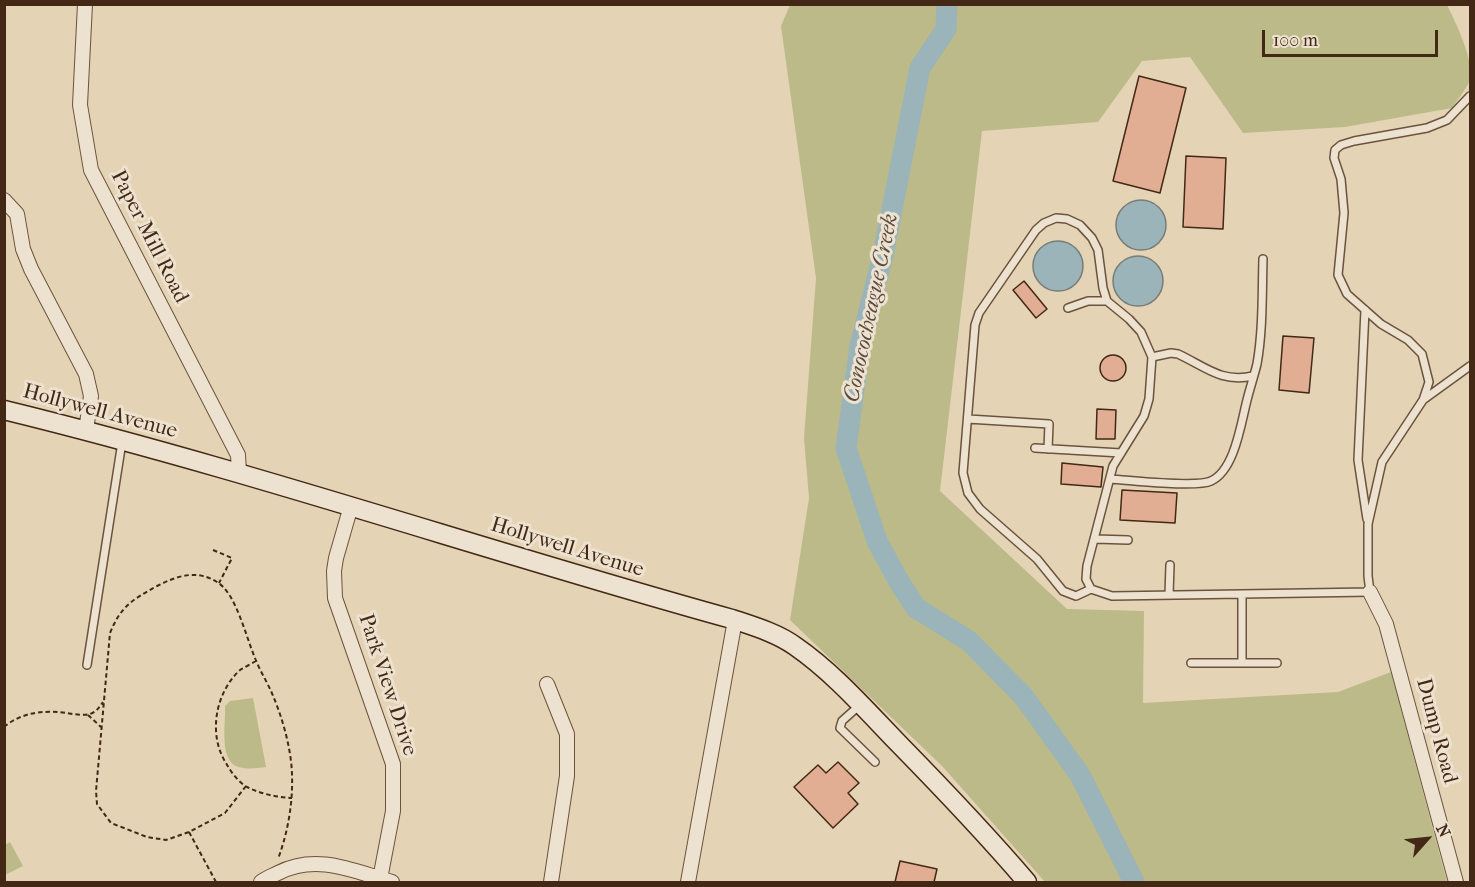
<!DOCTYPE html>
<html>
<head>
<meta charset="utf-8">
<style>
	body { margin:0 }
	#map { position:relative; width:1475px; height:887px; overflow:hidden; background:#e4d3b5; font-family:"IM FELL French Canon",serif }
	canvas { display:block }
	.frame { position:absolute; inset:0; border:6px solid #432815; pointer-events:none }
	.north { position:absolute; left:1397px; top:809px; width:60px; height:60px; -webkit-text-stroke:4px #ede2cf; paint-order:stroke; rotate:63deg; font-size:16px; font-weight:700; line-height:24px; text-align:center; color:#432815 }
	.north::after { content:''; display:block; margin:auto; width:21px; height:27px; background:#432815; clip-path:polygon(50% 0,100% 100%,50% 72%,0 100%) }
	.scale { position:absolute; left:1262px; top:30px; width:176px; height:27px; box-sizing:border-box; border:3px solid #432815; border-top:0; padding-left:8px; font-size:18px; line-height:21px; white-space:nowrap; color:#432815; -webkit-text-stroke:4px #ede2cf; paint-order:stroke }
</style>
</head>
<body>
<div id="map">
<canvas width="1475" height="887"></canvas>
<div class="frame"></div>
<div class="north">N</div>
<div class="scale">100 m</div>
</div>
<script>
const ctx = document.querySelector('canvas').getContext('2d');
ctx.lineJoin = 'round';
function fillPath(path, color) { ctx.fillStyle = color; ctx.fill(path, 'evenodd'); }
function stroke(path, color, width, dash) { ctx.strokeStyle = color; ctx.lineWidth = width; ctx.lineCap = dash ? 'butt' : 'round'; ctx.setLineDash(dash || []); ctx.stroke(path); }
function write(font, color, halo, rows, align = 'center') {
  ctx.font = font + ' "IM FELL French Canon",serif'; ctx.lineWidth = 6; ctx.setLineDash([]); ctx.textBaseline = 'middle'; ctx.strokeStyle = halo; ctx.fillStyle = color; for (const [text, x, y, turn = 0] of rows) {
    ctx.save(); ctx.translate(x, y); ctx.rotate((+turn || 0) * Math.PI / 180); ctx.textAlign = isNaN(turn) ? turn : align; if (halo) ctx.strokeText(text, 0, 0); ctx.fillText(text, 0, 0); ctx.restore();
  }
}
fillPath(new Path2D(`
	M790 5H1447C1455 21 1475 62 1470 80 1466 89 1458 99 1452 108L1345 127 1243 133 1190 57 1142 61 1098 122 982 131 940 491 1067 609 1144 611 1143 703 1338 692 1391 672 1447 882H1045L943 767 790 620 809 498 804 438 816 278 781 26Z
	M253 698 266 767C257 768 244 770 236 766 219 758 226 722 225 706L230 701Z
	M10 842 23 866 5 875V845Z`), '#bcba88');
const water = new Path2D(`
	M1116 225a25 25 0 1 1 50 0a25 25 0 1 1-50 0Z
	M1033 266a25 25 0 1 1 50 0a25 25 0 1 1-50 0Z
	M1113 281a25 25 0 1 1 50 0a25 25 0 1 1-50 0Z`);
fillPath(water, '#9bb4b9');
stroke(water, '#787c77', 1.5);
stroke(new Path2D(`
	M947 4 946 29 920 68 883 255 860 346 846 448 877 541 898 580 916 608 969 641 1024 697 1080 775 1134 882`), '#9bb4b9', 21);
const building = new Path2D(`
	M1139 76 1186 88 1160 193 1113 181Z
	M1186 156 1226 158 1223 229 1183 227Z
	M1024 281 1047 309 1036 318 1013 290Z
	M1283 336 1314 338 1309 393 1279 390Z
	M1100 368a13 13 0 1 1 26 0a13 13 0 1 1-26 0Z
	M1097 409 1116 410 1115 439H1096Z
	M1062 463 1103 467 1101 487 1061 484Z
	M1122 490 1177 493 1175 523 1120 520Z
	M838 762 859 783 848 793 858 804 833 828 794 787 818 765 826 773Z
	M900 861 937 869 934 882H895Z`);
fillPath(building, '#e1ad93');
stroke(building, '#432815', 1.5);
const lane = new Path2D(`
	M1068 308 1088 301H1107
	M1365 310 1358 460 1367 519
	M1152 357 1171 353 1178 354C1206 367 1221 383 1253 376
	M1423 400 1429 382 1422 354 1408 340 1381 324 1347 294 1338 275 1344 213 1341 179 1334 158 1335 150 1341 145 1354 141 1427 128 1447 120 1470 96
	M968 419 1049 424 1048 449
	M1035 448 1121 453
	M1110 479C1130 480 1196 488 1211 481 1235 470 1241 423 1247 400 1250 388 1254 376 1257 364 1263 330 1262 294 1263 259
	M1095 539 1128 540
	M1091 589 1076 596 1063 591 1037 559 980 509 968 493 963 473 975 325 979 313 1036 230 1044 223 1056 218 1067 219 1080 225 1092 238 1098 250 1103 288 1107 301 1129 319 1141 332 1152 357 1149 399 1144 416 1113 466 1087 566 1086 579 1091 589 1112 596 1370 592 1368 576V524L1382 462 1423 400 1470 366
	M1169 595 1170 565
	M1242 595V663
	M1191 663H1277
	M87 665 122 442
	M861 704 842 721 840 728 875 762`);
const street = new Path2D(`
	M85 4 80 105 91 170 238 455 239 472
	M4 200 17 214 23 249 31 269 86 374 91 396 86 430
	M351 506 336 558 334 571 335 598 393 764V811L380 879
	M1370 592 1386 624 1456 882
	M547 684 567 734V776L551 882
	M261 882C266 878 272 876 278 873 317 853 353 871 392 882
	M688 882 735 620`);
const secondary = new Path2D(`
	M4 410C250 470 489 552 732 619 753 626 777 633 795 646 834 673 866 710 899 744 943 789 986 834 1027 882`);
stroke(lane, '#6b533d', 10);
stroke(street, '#6b533d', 16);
stroke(secondary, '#432815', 21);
stroke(new Path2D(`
	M213 550 232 558 219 583
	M256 661C251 664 245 667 240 670 215 693 208 735 226 763 231 772 238 782 247 787 261 794 276 797 292 798
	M88 715 101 727
	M4 727C22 712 44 710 66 713 74 714 83 716 90 714 96 712 99 708 103 702
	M246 786 225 813 189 832 166 840 147 837 111 823 97 804 96 791 110 633C121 606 132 600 157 586 177 576 196 569 217 582 236 593 246 637 255 658 259 669 266 680 271 691 282 716 291 747 292 774 293 803 288 832 278 859
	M189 832 216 882`), '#432815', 2, [4.5, 3]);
stroke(lane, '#ede2cf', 7);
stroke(street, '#ede2cf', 14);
stroke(secondary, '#ede2cf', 18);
write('21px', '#432815', '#ede2cf', [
	["Paper Mill Road",149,237,63],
	["Hollywell Avenue",100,412,15],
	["Hollywell Avenue",567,548,17],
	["Park View Drive",387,685,72],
	["Dump Road",1436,731,75]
]);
write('italic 22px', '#594b3e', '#ede2cf', [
	["Conococheague Creek",872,308,-78]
]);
</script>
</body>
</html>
